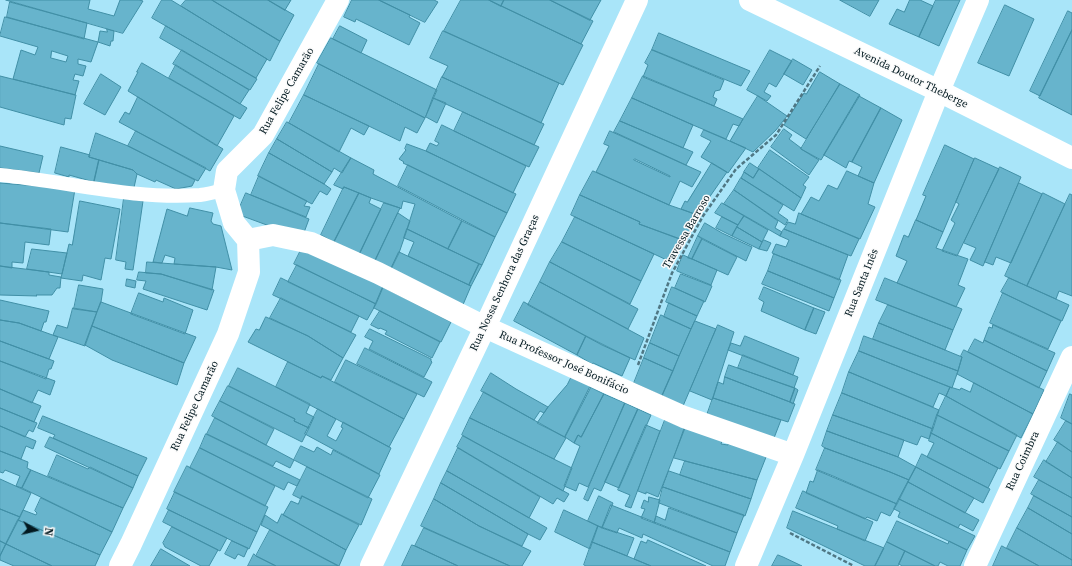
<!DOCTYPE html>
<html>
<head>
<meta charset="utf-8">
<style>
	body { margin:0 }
	#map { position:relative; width:1072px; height:566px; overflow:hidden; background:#a9e5f9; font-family:"Source Serif 4",serif }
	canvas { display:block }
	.north { position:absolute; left:16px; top:510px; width:40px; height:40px; -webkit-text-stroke:3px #fbfbfb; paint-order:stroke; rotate:98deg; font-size:11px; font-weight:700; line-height:16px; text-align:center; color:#021920 }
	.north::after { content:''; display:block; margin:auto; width:14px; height:18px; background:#021920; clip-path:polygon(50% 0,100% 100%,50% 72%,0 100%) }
</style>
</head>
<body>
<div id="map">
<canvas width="1072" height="566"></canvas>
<div class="north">N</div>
</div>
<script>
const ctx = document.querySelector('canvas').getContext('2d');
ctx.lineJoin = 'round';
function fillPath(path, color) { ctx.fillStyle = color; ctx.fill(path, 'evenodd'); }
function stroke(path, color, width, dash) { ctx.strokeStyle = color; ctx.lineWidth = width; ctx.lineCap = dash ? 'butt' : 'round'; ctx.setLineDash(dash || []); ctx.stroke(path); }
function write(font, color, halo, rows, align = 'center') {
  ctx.font = font + ' "Source Serif 4",serif'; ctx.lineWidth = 3; ctx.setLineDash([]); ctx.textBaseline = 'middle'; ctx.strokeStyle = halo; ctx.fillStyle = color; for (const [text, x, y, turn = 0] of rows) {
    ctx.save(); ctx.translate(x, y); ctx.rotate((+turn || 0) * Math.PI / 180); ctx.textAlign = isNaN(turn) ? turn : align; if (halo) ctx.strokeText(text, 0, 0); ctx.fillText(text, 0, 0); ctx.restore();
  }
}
const building = new Path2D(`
	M6 0H90L88 9 114 16 120 0H139L143 1 123 33Z
	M162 0H171L267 59 256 78 152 18Z
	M186 0H212L280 41 270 61 181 6Z
	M212 0H268L294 15 280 41Z
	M268 0H291L285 10Z
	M352 0H379L410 15 409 17 420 23 409 45 356 19 355 22 344 17Z
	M379 0H434L438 2 425 22Z
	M461 0H489L583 45 563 85 444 31Z
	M489 0H504L501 6Z
	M504 0H550L593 21 581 44 501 6Z
	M550 0H601L590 20Z
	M840 0H879L870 16Z
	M910 0H920L933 6 919 37 889 24 897 9 904 12Z
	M936 0H960L939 46 919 37Z
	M10 2 87 23 84 39 7 17Z
	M1005 5 1034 19 1009 76 978 63Z
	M1068 11 1072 13V30L1040 96 1030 91Z
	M5 17 98 42 91 62 78 59V64L86 66 83 76 75 74 73 80 79 81 75 95 13 79 21 50 35 55 38 47 0 36ZM52 51 68 56 66 62 51 58Z
	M166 26 257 79 250 90 160 38Z
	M340 26 367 40 361 53 333 39Z
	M107 29 114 31 113 41H111L110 46 98 42 100 31 107 32Z
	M1072 30V115L1039 98Z
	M443 31 559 83 541 123 442 77 448 66 430 58Z
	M659 33 750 71 741 86 653 50H652Z
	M331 38 437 90 425 118 317 63Z
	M182 50 249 90 240 104 173 64Z
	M652 50 724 80 720 90 715 91 713 97 717 99 714 106 643 77 648 65 645 63Z
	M770 50 792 61 776 87 769 83 764 92 771 96 767 101 747 90Z
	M793 59 812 70 803 85 784 74Z
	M142 63 234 116 217 146 128 91 138 72H137Z
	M319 64 425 118 417 133 405 127 400 141 304 95Z
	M176 65 247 108 240 119 169 78Z
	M820 72 840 84 806 139 784 125 804 93 806 94Z
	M101 74 121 87 105 115 84 104Z
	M0 76 76 95 71 119 65 118 64 125 0 107Z
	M643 76 714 106 743 119 739 126 733 124 726 139 693 125 632 98Z
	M442 77 544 124 534 145 433 98Z
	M840 84 860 95 821 160 801 149Z
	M304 95 369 126 364 135 351 128 339 152 289 123Z
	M758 96 787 116 776 130 753 152 730 141 743 119Z
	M859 96 881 108 852 162 849 161 846 168 824 155Z
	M138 97 223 149 210 171 119 122 125 112 129 114Z
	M433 98 446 103 437 123 426 117Z
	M632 98 693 125 683 148 620 121Z
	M881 108 902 120 874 183 858 176 862 167 852 162Z
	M463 112 539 147 529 167 454 131Z
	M620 121 693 152 686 165 614 132Z
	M287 122 351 158 342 173 334 168 332 172 277 139Z
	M442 125 526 166 513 193 426 151 430 143 437 146 439 143 435 141Z
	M784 129 792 135 789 139 801 148V149L819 160 809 175 771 147Z
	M704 130 746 148 728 173 701 157 711 141 701 136Z
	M136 131 206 168 198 181 128 146Z
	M610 131 701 172 692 187 680 181 669 205 596 172 609 146 604 144ZM635 159 670 176V177L634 160Z
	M96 133 128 146 195 180 192 186 176 189 156 180 155 182 137 174 133 170 89 157Z
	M277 139 332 172 324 184 269 153Z
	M407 144 426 151 516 194 507 213 403 163 404 162 399 159 406 150 405 149Z
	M945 145 974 159 943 232 916 220 926 196 923 195Z
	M0 146 43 156 39 173 0 168Z
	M61 147 90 155 89 157 99 160 94 182 69 175V177L55 173Z
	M770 150 809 177 803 185 806 187 801 198 758 168Z
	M269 153 324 184 331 189 327 195 320 191 312 204 258 176Z
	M351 158 374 170 373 174 462 221 448 249 407 229 415 204 403 201 401 209 400 208 371 198 344 187 343 189 334 185Z
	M975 158 999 169 957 256 942 251 955 223 951 220 959 204 956 202Z
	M99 160 133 170 137 174 133 192 94 182Z
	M712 163 727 172 697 215 681 209 685 201 687 202Z
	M750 163 759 169 753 178 744 172Z
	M408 165 507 213 495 237 398 186Z
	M1000 167 1021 177 983 266 970 260 976 248 964 243Z
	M759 169 801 198 794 211 741 178 744 172 753 178Z
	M593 171 669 205 698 215 686 241 639 224 640 222 580 195Z
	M847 171 874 183 868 204 875 207 860 239 801 214 811 197 819 201 828 185 837 189Z
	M259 176 307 201 304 206 310 207 306 217 251 195Z
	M741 178 783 205 778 213 788 220 785 225 734 190Z
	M0 183 75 189 68 232 0 223Z
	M1019 183 1042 194 1011 263 996 257 993 265 985 262Z
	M344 187 359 193 334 242 321 235Z
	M734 190 778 221 775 228 782 232 780 236 724 204Z
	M246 193 309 219 302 238 237 214Z
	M359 193 371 198 369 203 381 209 359 255 334 242Z
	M1043 193 1065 204 1027 286 1005 276Z
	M1070 194 1072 195V296L1059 291 1056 299 1027 286Z
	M580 195 640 222 639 224 682 240 671 262 571 215Z
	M124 198 143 201 133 270 125 269 126 262 116 260Z
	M80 201 120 209 111 259 105 258 101 280 83 275 82 281 61 278 69 244 72 245Z
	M384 203 400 208 374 263 359 255Z
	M722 203 744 216 738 225 715 213Z
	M190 208 213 213 211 221 213 224 221 226 232 270 216 267 174 264 175 258 165 255 162 263 153 262 167 209 187 216Z
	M398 213 410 221 399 253 390 271 374 263Z
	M799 213 859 239 851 256 784 229 788 222 795 224Z
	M744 216 768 230 762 242 737 227Z
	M575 217 654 254 641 281 562 242Z
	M722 217 738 225 732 236 716 228Z
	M916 220 943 232 936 248 968 259 958 285 965 288 956 307 897 283 907 261 896 256 904 235 908 237Z
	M462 221 495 237 482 265 448 249Z
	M0 223 51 229 49 245 25 242 23 263 12 262V268L0 266Z
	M705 223 722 233 752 247 746 261 698 236Z
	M737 227 762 242 759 249 732 236Z
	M407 229 479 264 469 285 408 256 414 242 404 238Z
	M784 229 848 255 839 280 772 253 776 244 786 247 789 240 780 236Z
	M698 236 702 239 692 259 688 258Z
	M702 239 737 257 728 275 692 259Z
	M764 240 771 243 767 251 759 249Z
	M562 242 641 281 630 304 550 262Z
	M302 248 384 285 376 304 294 264Z
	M32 249 67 253 62 274 27 269Z
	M399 252 471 286 462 307 390 271Z
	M774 254 841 280 834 298 768 271Z
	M683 255 717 270 711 285 677 271Z
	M147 262 216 267 212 290 161 274 146 273Z
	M550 262 638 309 628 329 540 282Z
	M479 264 482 265 471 286 469 285Z
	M297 265 376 304 367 320 288 282Z
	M0 266 49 272V275L61 277 60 288H57L52 295H36L37 296 0 295Z
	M768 271 834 298 829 311 762 284Z
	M139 272 161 274 214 290 207 310 143 289 146 281 137 280Z
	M681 274 712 286 705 302 675 288Z
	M281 278 359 316 351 332 273 295Z
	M885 278 962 309 953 330 876 300Z
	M1009 278 1069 305 1062 321 1001 292Z
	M127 279 136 281 135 288 126 286Z
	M540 282 644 338 635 360 602 345 528 305Z
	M79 285 103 289 101 302 97 312 74 309Z
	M383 287 451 322 441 342 374 308Z
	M672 287 704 301 697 316 666 302Z
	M764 287 814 308 805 330 761 311 764 302 759 299Z
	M139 293 163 302 164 298 193 310 185 334 131 314Z
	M1003 293 1061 321 1048 349 990 323Z
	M281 298 356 335 343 358 308 336 270 318Z
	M0 300 49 311 46 322H44L41 331 19 323 0 320Z
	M101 302 196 337 184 363 92 326Z
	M524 302 586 336 577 355 514 321Z
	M669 303 697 316 691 329 664 317Z
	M888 305 953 330 945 350 879 323Z
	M73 308 97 312 85 346 53 335 57 325 67 328Z
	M814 308 825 312 816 334 805 330Z
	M380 311 440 342 432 358 385 334 387 331 380 328 379 329 371 325Z
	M661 315 691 329 679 356 650 343Z
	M266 317 308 336 343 358 331 380 322 376 321 378 248 342 256 329 259 330Z
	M0 320 19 323 58 337 49 359 0 341Z
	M695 321 716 329 683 406 662 396Z
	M879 323 962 357 958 371 873 339Z
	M718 325 734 332 712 400 690 391Z
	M993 325 1055 353 1047 371 984 340 989 327 992 328Z
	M92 326 184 363 177 385 112 360 85 345Z
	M370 329 431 359V361L432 362 424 377 369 349 373 341 365 337Z
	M586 336 630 358 622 376 593 363 592 364 577 355Z
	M745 336 799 358 793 375 728 350 731 343 740 346Z
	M864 336 958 371 952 388 859 351Z
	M975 339 983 343 984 340 1047 371 1039 388 968 352Z
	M0 341 54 361 51 369H49L46 379 0 361Z
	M650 343 679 356 673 371 644 358Z
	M365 348 432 382 424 397 357 364Z
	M964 350 1044 390 1033 414 957 374 962 357 961 356Z
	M859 351 950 387 946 396 939 393 933 407 849 372Z
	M743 355 798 377 794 388 738 368Z
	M644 358 673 371 662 396 634 383Z
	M346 360 417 394 404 419 335 382Z
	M0 361 55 381 50 395 38 390 32 403 0 389Z
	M288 362 321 378 322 376 404 419 389 447 276 387Z
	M729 365 795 388 790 402 725 377Z
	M238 368 310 404 306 413 314 417 309 428 294 421 295 419 229 386Z
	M849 372 939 410 933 429 842 393Z
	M491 373 516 389 548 407 544 413 540 411 534 420 481 391Z
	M573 374 592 385 565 437 537 423 548 407 567 385Z
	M725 377 795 404 788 422 713 398 718 382 723 384Z
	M974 383 1033 414 1021 438 946 396 950 387 960 390 961 388 970 392Z
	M228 386 295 419 294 421 309 428 302 442 220 401Z
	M590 387 604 394 581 437 578 435 574 443 565 437Z
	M795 388 798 390 793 404 790 402Z
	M0 389 41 406 34 422 0 408Z
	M484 392 566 438 554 459 470 418Z
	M842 393 933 429 929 439 921 436 917 445 833 415Z
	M604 394 625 403 588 487 579 483 576 491 564 486 580 446 574 443 578 435 581 437Z
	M1070 394 1072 395V424L1061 418Z
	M946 396 1017 435 1009 451 937 415Z
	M713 398 781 420 774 438 707 415Z
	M220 401 274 429 266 445 212 416Z
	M625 403 638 409 601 491 594 488 588 501 584 499Z
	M0 408 37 423 33 432 29 430 25 437 0 426Z
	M318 409 336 419 327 436 336 441 343 428 341 427 343 422 391 448 379 474 305 434Z
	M638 409 651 415 619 488 605 482Z
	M833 415 904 440 898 457 827 431Z
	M937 415 1009 451 1000 469 931 433Z
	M43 416 147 458 138 476 53 438 55 435 38 428Z
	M215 418 294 460 290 468 276 461 273 466 207 434Z
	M470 418 572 468 563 491 462 435Z
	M665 420 685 428 658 497 646 492V494L638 491Z
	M1066 421 1072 424V452L1054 440Z
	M686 424 723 438 721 444 728 445 729 441 768 452 757 480 674 458Z
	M646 425 660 431 631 508 625 506 630 495 618 490Z
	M0 426 36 441 33 449 26 446 21 459 0 451Z
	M827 431 898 457 916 467 909 480 890 472 825 448 822 446Z
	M931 433 998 468 988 488 927 457 934 443 929 441Z
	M206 434 300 480 297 486 288 482 284 490 200 448Z
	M463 436 569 494 564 502 557 498 553 504 457 447Z
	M50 437 138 476 133 488 45 447Z
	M1058 442 1072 452V478L1046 462Z
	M301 446 314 452 317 447 331 455 333 450 380 475 368 498 294 460Z
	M200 448 275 486 265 506 190 468Z
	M458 448 540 497 529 518 447 471Z
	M825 448 890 472 909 480 897 504 816 470Z
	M0 451 28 462 27 468 31 470 22 488 16 486 20 476 5 470 3 473 0 472Z
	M922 454 990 489 983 503 916 467Z
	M57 455 88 469 90 467 133 488 123 508 48 476Z
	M1044 460 1072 478V498L1034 477Z
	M685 461 757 480 751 499 680 475Z
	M187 466 268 507 257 532 174 492Z
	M307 467 372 499 361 525 302 496 301 499 293 495Z
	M916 467 974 498 965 513 908 482Z
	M31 470 123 508 112 532 22 488Z
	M818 470 833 476 897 504 890 516 881 512 877 521 867 517 865 519 806 493 810 481 813 482Z
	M447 471 547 528 540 540 528 534 441 483Z
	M669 471 751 499 745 516 663 487Z
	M0 479 31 493 20 517 0 509Z
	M1039 480 1072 498V517L1031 494Z
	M908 482 979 520 973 531 960 524 958 528 899 499Z
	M441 483 528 534 522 546 479 526 434 499Z
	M663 487 744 515 737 533 659 503Z
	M803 491 873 522 865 541 837 529 838 526 796 508Z
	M175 492 257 532 249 549 167 509Z
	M302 496 359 525 346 550 283 515 291 501 298 504Z
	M599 496 613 503 602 528 588 521Z
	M1034 496 1072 517V534L1028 508Z
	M649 497 660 500 654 523 641 518 645 509 641 508 644 500 648 502Z
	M41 498 112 532 100 555 18 520 23 510 36 515 37 513 35 511Z
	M434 499 479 526 531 551 522 566H510L421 526Z
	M899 499 975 536 967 550 898 517 900 512 894 509Z
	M611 505 730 552 725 566H713L643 534 642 538 619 528 617 533 602 528Z
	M669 508 737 533 730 552 654 523 656 516 665 520Z
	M1028 508 1072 534V560L1017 528Z
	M0 509 20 517 6 544 0 541Z
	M169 510 227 538 220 551 163 522Z
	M564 510 598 526 590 549 555 532Z
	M793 511 884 548 875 566H865L787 528Z
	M282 514 346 550 339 566 261 525 265 515 277 523Z
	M18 520 100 555 95 566H52L6 544Z
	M897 521 948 544 949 541 967 550 960 566H948L940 562 938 566H935L887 542Z
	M598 526 634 538 627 556 592 542Z
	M172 527 218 550 209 566H201L165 547 163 543Z
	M424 528 478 552 510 566H458L415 546Z
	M1017 528 1072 560V566H1039L1007 548Z
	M270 530 338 566H276L256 556Z
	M648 540 706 566H651L634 559 641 541 646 543Z
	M0 541 6 544 0 556Z
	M232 541 248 548 244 557 238 554 235 559 225 554Z
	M592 542 627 556 651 566H586L584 565Z
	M887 542 905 551 898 566H875Z
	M6 544 52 566H14L0 560V556Z
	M412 545 415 546 458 566H402Z
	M1002 546 1013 552 1039 566H993Z
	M161 549 190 566H151Z
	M905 551 935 566H902L899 564Z
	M254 554 256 556 276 566H248Z
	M778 555 783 557 802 566H772Z`);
fillPath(building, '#67b4cc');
stroke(building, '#418fa6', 1);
stroke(new Path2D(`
	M638 365 672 273 703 216 736 169 776 135 820 66
	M790 533 854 566`), '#4f7784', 2.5, [4, 2]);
stroke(new Path2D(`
	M0 175C66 181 132 200 200 195 208 194 216 192 224 190`), '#fff', 14);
stroke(new Path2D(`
	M338 0 263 135 227 171 224 190 234 223 248 240 273 235 311 243 378 273 485 327 628 392 684 417 793 455
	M120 566 131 544 228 334 249 272 248 240
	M371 566 485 327 637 0
	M746 566 793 455 939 91 978 0
	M975 566 1072 357`), '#fff', 22);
stroke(new Path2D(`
	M750 0 939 91 1072 158`), '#fff', 22);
write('11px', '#021920', '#fbfbfb', [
	["Avenida Doutor Theberge",911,78,26],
	["Rua Felipe Camarão",287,91,-60],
	["Travessa Barroso",687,232,-60],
	["Rua Nossa Senhora das Graças",505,283,-65],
	["Rua Santa Inês",862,283,-68],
	["Rua Professor José Bonifácio",564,363,24],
	["Rua Felipe Camarão",195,406,-65],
	["Rua Coimbra",1023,461,-65]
]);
</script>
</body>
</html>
